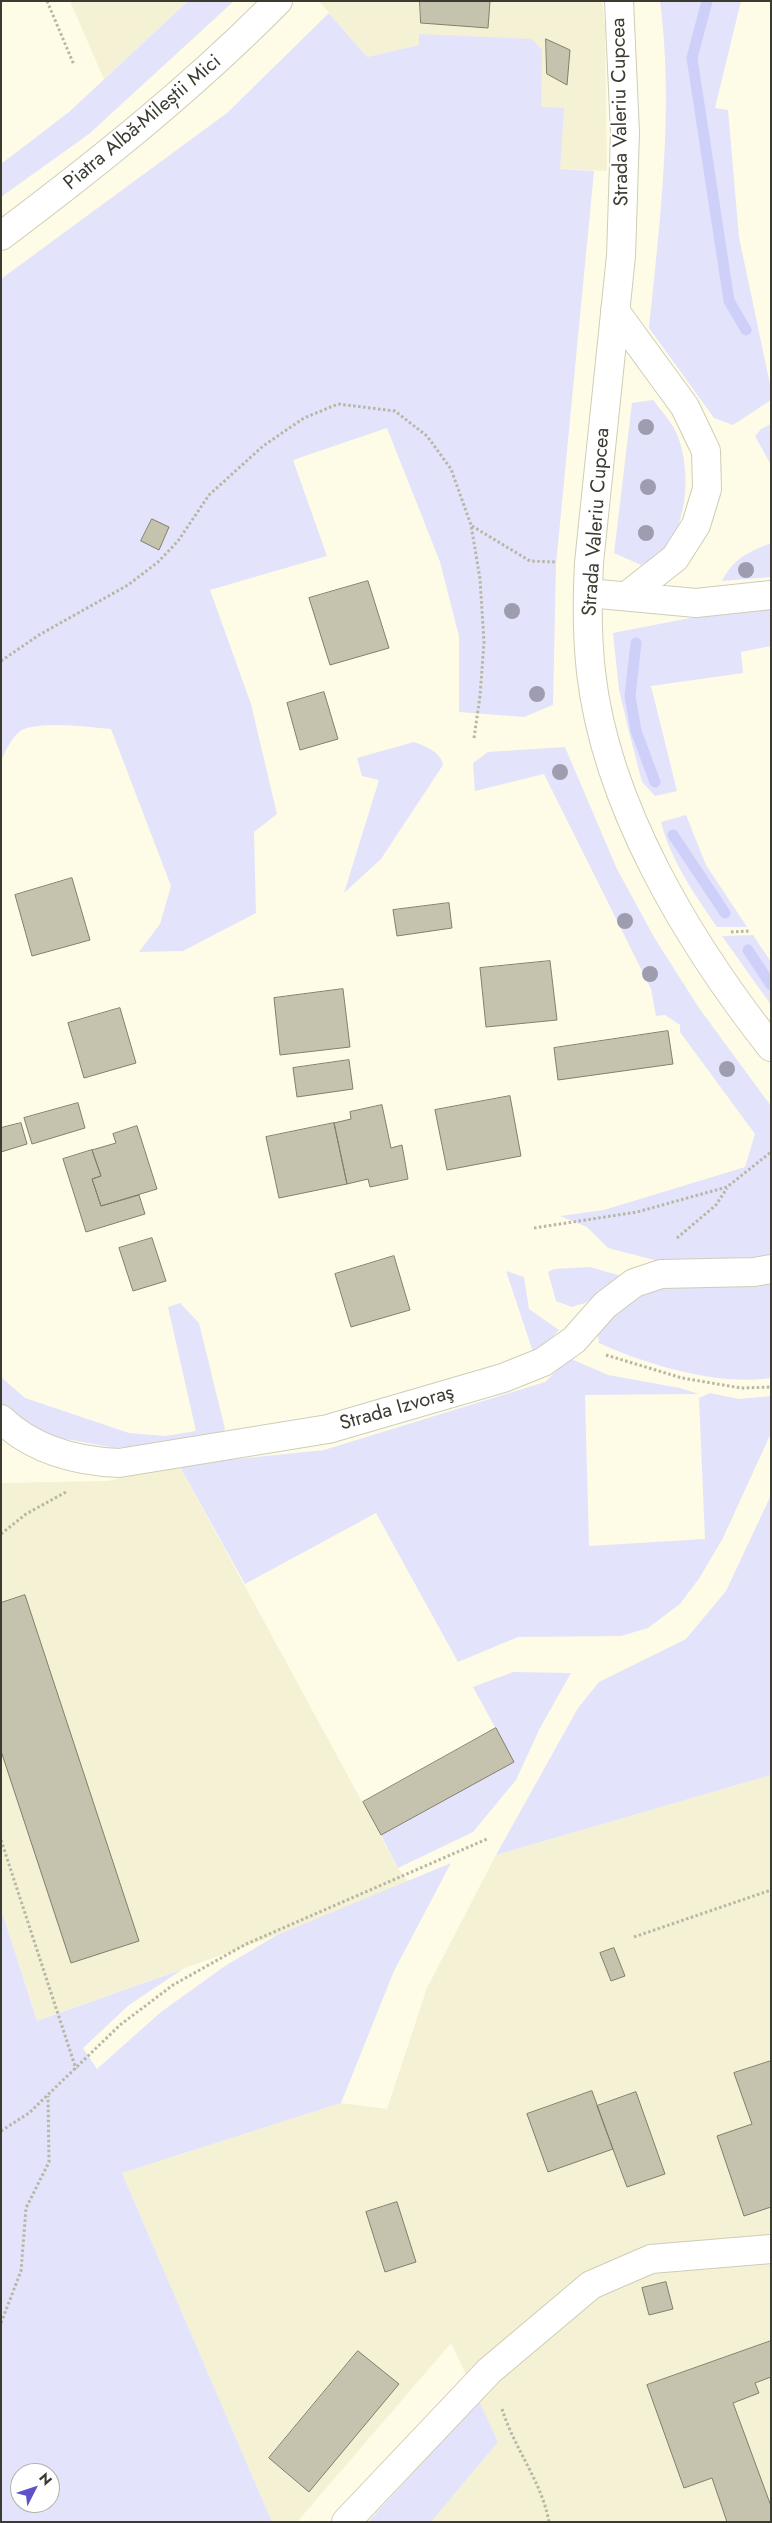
<!DOCTYPE html>
<html>
<head>
<meta charset="utf-8">
<style>
	body { margin:0 }
	#map { position:relative; width:772px; height:2523px; overflow:hidden; background:#fefce6; font-family:Jost,sans-serif }
	canvas { display:block }
	.frame { position:absolute; inset:0; border:2px solid #3c3b32; pointer-events:none }
	.north { position:absolute; left:10px; top:2463px; width:50px; height:50px; box-sizing:border-box; background:#fff; border:1px solid #b1b1ad; border-radius:50%; rotate:49deg; font-size:14px; font-weight:700; line-height:20px; text-align:center; color:#3c3b32 }
	.north::after { content:''; display:block; margin:auto; width:18px; height:22px; background:#5e51ca; clip-path:polygon(50% 0,100% 100%,50% 72%,0 100%) }
</style>
</head>
<body>
<div id="map">
<canvas width="772" height="2523"></canvas>
<div class="frame"></div>
<div class="north">N</div>
</div>
<script>
const ctx = document.querySelector('canvas').getContext('2d');
ctx.lineJoin = 'round';
function fillPath(path, color) { ctx.fillStyle = color; ctx.fill(path, 'evenodd'); }
function stroke(path, color, width, dash) { ctx.strokeStyle = color; ctx.lineWidth = width; ctx.lineCap = dash ? 'butt' : 'round'; ctx.setLineDash(dash || []); ctx.stroke(path); }
function write(font, color, halo, rows, align = 'center') {
  ctx.font = font + ' Jost,sans-serif'; ctx.lineWidth = 4; ctx.setLineDash([]); ctx.textBaseline = 'middle'; ctx.strokeStyle = halo; ctx.fillStyle = color; for (const [text, x, y, turn = 0] of rows) {
    ctx.save(); ctx.translate(x, y); ctx.rotate((+turn || 0) * Math.PI / 180); ctx.textAlign = isNaN(turn) ? turn : align; if (halo) ctx.strokeText(text, 0, 0); ctx.fillText(text, 0, 0); ctx.restore();
  }
}
fillPath(new Path2D(`
	M70 1H188L104 79Z
	M319 1H602L605 27 607 171 526 167 419 34V45L367 57Z
	M179 1465 398 1868 408 1882 277 1935 37 2021 1 1909V1483L108 1481Z
	M771 1775V2522H431L498 2442 451 2343 297 2522H272L122 2173 341 2103 387 2109 427 1988 496 1855Z`), '#f4f1d4');
fillPath(new Path2D(`
	M188 1H234L89 134 1 197V164L69 112Z
	M660 1H741L715 108 728 110 739 237 771 389V400L733 425 714 418 649 328C660 222 674 107 660 1Z
	M329 13 367 57 419 45V34L532 39 542 50 541 107 564 108 560 169 594 171 556 565 553 705 524 717 459 712V636L440 562 387 428 293 460 327 556 210 590 251 704 277 814 254 832 256 913 183 951 139 952 160 924 171 886 111 729C89 727 45 721 24 729 13 734 6 750 1 761V279L227 113Z
	M653 400C660 409 668 418 674 428 692 462 690 525 661 553 656 558 647 561 641 565L614 553 632 403Z
	M771 424V465L755 436 761 429Z
	M771 543V577L722 581C733 559 748 552 771 543Z
	M771 607V646L741 652 743 673 651 686 677 791 655 796 642 782 629 732 619 690 613 633 690 618Z
	M414 742C427 747 440 751 443 765L381 859 344 893 379 780 362 776 357 758Z
	M565 747 617 869 654 937 699 1008 771 1106V1257L666 1263 608 1248 587 1227 560 1216 604 1210 745 1167 755 1134 680 1032V1025L665 1015 656 1016 651 989 544 774 475 791 473 763 488 752Z
	M686 815 706 865 747 927H717C695 895 670 859 661 822Z
	M753 935 771 962V1005L722 936Z
	M590 1267 625 1277 585 1303 572 1307 556 1301 548 1272 554 1269Z
	M506 1271 524 1277 529 1309 559 1330 544 1346 533 1352Z
	M771 1278V1378C718 1386 647 1365 599 1343L597 1329 633 1293 680 1285Z
	M180 1303 199 1323 225 1429 219 1438 190 1443 115 1448 39 1434 1 1404V1377L25 1398 129 1433 165 1436 196 1431 168 1307Z
	M569 1358 608 1375 680 1388 699 1394 585 1395 589 1546 705 1539 699 1398 710 1393 739 1399 771 1396V1433L723 1538 700 1577 680 1604 648 1628 621 1636 518 1637 458 1662 376 1513 245 1584 179 1465 324 1450 545 1382Z
	M771 1495V1775L496 1855 578 1708 599 1682 686 1639 726 1591Z
	M513 1672 571 1673 540 1728 516 1780 473 1832 398 1868 381 1835 514 1762 473 1687Z
	M451 1863 394 1971 341 2103 122 2173 272 2522H1V1909L37 2021 183 1969 129 2005 83 2048 97 2069 161 2012 225 1966 277 1935ZM20 2473H50V2503H20Z
	M479 2401 498 2442 431 2522H368Z`), '#e3e4fb');
stroke(new Path2D(`
	M707 1 692 58 729 301 746 330
	M636 643 630 696 636 731 655 782
	M673 835 725 913
	M748 950 771 985`), '#ced0f9', 11);
const building = new Path2D(`
	M420 1H490L488 28 421 23Z
	M546 39 570 50 567 85 547 74Z
	M152 519 169 527 159 550 141 541Z
	M368 581 389 648 330 665 309 598Z
	M324 692 338 739 300 750 287 703Z
	M72 878 90 940 32 956 15 895Z
	M449 903 452 928 397 936 393 910Z
	M550 961 557 1020 486 1027 480 968Z
	M343 989 350 1047 280 1055 274 998Z
	M120 1008 136 1063 84 1078 68 1023Z
	M668 1031 673 1064 558 1080 554 1048Z
	M349 1060 353 1089 297 1097 293 1068Z
	M510 1096 521 1156 447 1170 435 1110Z
	M78 1103 85 1128 32 1144 24 1118Z
	M382 1105 391 1148 402 1145 408 1179 370 1187 368 1179 347 1184 334 1123 351 1119 350 1112Z
	M21 1123 27 1144 1 1152V1128Z
	M334 1123 347 1184 279 1198 266 1137Z
	M137 1126 157 1189 101 1206 92 1179 101 1176 92 1150 116 1143 113 1134Z
	M92 1150 101 1176 92 1179 101 1206 139 1195 145 1214 86 1232 63 1159Z
	M152 1238 166 1281 133 1291 119 1248Z
	M394 1256 410 1310 351 1327 335 1274Z
	M25 1595 139 1941 71 1963 1 1751V1603Z
	M496 1728 514 1762 381 1835 363 1802Z
	M614 1948 625 1976 611 1981 600 1953Z
	M771 2061V2207L744 2216 717 2136 752 2124 734 2073Z
	M592 2091 613 2149 548 2172 527 2114Z
	M636 2092 665 2174 627 2187 597 2106Z
	M397 2202 416 2262 385 2272 366 2212Z
	M666 2282 673 2309 649 2315 642 2288Z
	M771 2341V2377L755 2383 759 2393 733 2403 771 2506V2522H727L712 2478 684 2488 647 2385Z
	M358 2351 399 2384 309 2492 269 2458Z`);
fillPath(building, '#c5c3ae');
stroke(building, '#82806c', 1);
const minor = new Path2D(`
	M1 236C98 163 192 88 278 1
	M615 311 685 407 706 451 707 489 696 525 675 558 628 595
	M588 593 696 603 771 595
	M1 1419C33 1450 76 1461 119 1463L328 1429 503 1378 543 1362 574 1340 605 1305 634 1283 661 1274 754 1272 771 1269
	M346 2522 489 2371 591 2285 651 2259 771 2249`);
const major = new Path2D(`
	M619 1 625 133 621 256 589 563C587 599 587 636 591 672 606 806 689 943 771 1047`);
stroke(minor, '#cfcdb7', 30);
stroke(major, '#cfcdb7', 30);
stroke(new Path2D(`
	M47 1 74 65
	M472 526 530 561 556 562
	M1 661 39 635 128 585 158 562 178 541 209 495 263 446 304 418 338 404 395 411 427 436 451 469 471 525 480 579 484 642 480 696 474 738
	M731 932 750 931
	M534 1228 637 1212 727 1187 771 1152
	M677 1238 716 1205 727 1188
	M606 1355 682 1378 741 1388 771 1387
	M1 1534 26 1514 66 1492
	M1 1840 76 2069
	M634 1937 771 1890
	M1 2131 29 2113 120 2025 173 1985 246 1944 487 1839
	M1 2323 21 2271 26 2208 49 2162 48 2096
	M502 2409C514 2448 542 2482 549 2522`), '#b8b6a5', 3, [2.5, 2.5]);
stroke(minor, '#fff', 28);
stroke(major, '#fff', 28);
ctx.fillStyle = '#9e9db0';
for (const [x, y] of [
	[646,427],
	[648,487],
	[646,533],
	[746,570],
	[512,611],
	[537,694],
	[560,772],
	[625,921],
	[650,974],
	[727,1069]
]) { ctx.beginPath(); ctx.arc(x, y, 8, 0, 2 * Math.PI); ctx.fill(); }
write('20px', '#3c3b32', '#fff', [
	["Strada Valeriu Cupcea",621,112,-91],
	["Piatra Albă-Mileștii Mici",143,123,-40],
	["Strada Valeriu Cupcea",597,522,-86],
	["Strada Izvoraş",397,1409,-16]
]);
</script>
</body>
</html>
